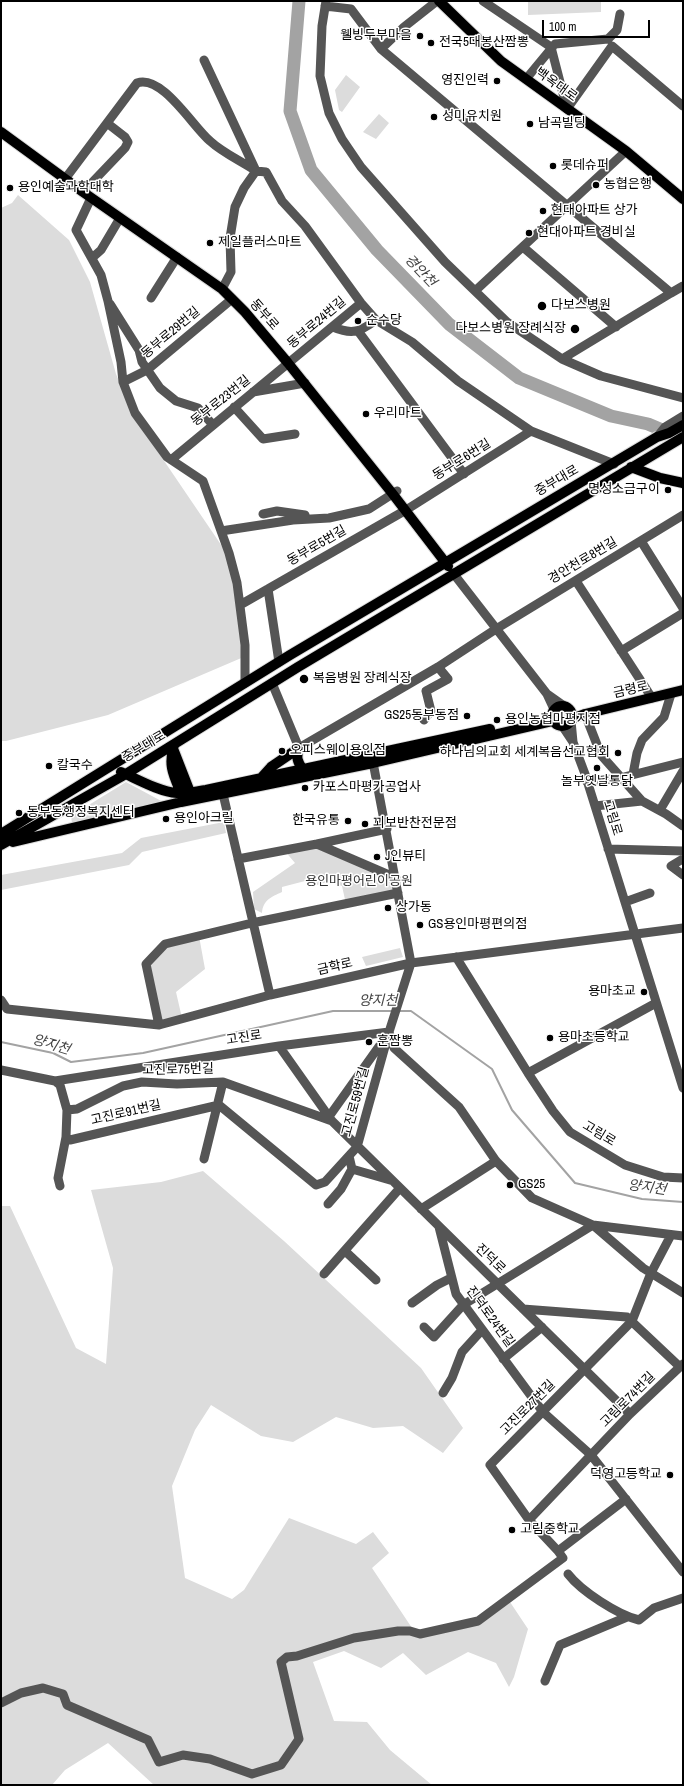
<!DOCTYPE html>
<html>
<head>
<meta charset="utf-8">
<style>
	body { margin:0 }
	#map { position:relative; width:684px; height:1786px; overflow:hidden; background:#fff; font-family:"Archivo Narrow",sans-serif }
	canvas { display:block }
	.frame { position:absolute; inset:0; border:2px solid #000; pointer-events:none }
	.scale { position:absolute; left:542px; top:20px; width:108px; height:18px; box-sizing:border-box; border:2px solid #000; border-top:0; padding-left:5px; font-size:12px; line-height:14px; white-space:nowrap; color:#000; -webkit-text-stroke:3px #fff; paint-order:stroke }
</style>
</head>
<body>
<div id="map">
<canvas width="684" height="1786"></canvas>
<div class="frame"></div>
<div class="scale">100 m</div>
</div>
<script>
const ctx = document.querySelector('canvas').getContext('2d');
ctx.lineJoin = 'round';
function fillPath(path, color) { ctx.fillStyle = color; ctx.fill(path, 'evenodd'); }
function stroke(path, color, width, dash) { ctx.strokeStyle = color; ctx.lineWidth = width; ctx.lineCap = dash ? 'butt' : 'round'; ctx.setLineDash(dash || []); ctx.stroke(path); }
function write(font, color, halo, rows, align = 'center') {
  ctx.font = font + ' "Archivo Narrow","Noto Sans KR",sans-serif'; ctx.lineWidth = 3; ctx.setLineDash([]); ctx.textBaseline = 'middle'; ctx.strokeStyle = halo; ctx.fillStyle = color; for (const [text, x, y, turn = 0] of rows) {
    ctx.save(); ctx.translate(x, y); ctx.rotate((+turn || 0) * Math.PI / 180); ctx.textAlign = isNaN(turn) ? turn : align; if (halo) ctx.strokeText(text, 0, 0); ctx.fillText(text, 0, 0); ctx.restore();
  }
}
fillPath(new Path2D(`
	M528 1H601V12L528 15Z
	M346 75 360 87 342 112 339 110 335 90Z
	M379 114 389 123 376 139 363 132Z
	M18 195 69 240 90 282 116 374 135 418 230 558 246 656 108 715 6 741H1V208L12 203Z
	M556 716a6 6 0 1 1 12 0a6 6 0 1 1-12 0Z
	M126 782 165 803 72 823 71 816Z
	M224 822 226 833 142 852 129 865 1 890V875L122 853 141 838Z
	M317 844 396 878 398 893 346 904 342 886 327 882 317 885 316 881H305L282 887V892C271 897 263 900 262 913L254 909 253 892 295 863 284 850Z
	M199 936 205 969 176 992 182 1018 159 1025 146 964 165 944Z
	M400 948 403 957 366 966 362 957Z
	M203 1171 284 1241 421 1368 463 1428 443 1453 403 1426 373 1428 336 1417 293 1442 261 1436 211 1405 195 1430 172 1486 185 1578 232 1599 244 1590 289 1518 356 1544 373 1532 389 1553 372 1568 418 1637 478 1622 508 1599 528 1629 514 1677 509 1687 496 1663 468 1652 426 1675 403 1653 381 1668 344 1651 313 1662 334 1721 367 1722 390 1750 432 1785H154L108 1743 65 1770 52 1785H1V1206H10L76 1348 106 1364 113 1268 91 1190 161 1182Z`), '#dcdcdc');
stroke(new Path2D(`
	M399 1011H411L492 1069 512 1110 575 1183 642 1199 683 1202
	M1 1042 53 1053 71 1062 143 1053 333 1011H393`), '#a3a3a3', 2);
stroke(new Path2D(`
	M299 1 290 111 311 170 377 250 449 324 519 378 611 416 648 424 674 435`), '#a3a3a3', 13);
const major = new Path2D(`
	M439 1 501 61 626 151 683 199
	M1 132 83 192 222 289 245 312 288 363 392 493 448 566
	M631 467 660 478 683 483
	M552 716a10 10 0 1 1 20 0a10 10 0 1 1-20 0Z
	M572 719 585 714 683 690
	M174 745C168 765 173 774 181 793
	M174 751 190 792
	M121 772C137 779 160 792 177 793 186 794 197 791 206 790L490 729
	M261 778 271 767 299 748C296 757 297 762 303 769
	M1 834 290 655 657 437 669 433 683 425
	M13 842 181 802 373 763 553 721
	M1 845 126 774 298 667 683 437`);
stroke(major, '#dbdbdb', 12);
stroke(new Path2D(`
	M326 1 322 26 320 76 329 113 342 139 361 167 445 262 507 322 562 359 601 376 683 398
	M483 1 551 47 567 109
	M325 6 351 9 381 49 671 293 683 286
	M381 49 404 27 437 1
	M204 60 256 171 266 172 282 201 305 226 361 303 376 320 412 342 458 381 531 431 614 464
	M526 79 555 44 608 39 617 30 620 14
	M567 109 612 46 683 106
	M65 179 137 83C162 74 193 127 210 141 223 153 241 161 256 171L244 188 235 207 230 238 231 272 222 289
	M83 192 125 148 128 142 125 137 107 123
	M91 198 76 230 101 275 108 301 121 362 123 382 135 413 167 457 203 481 229 553 237 583 245 645V683
	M523 247 616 327
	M92 258 101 250 120 218
	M475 291 626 151
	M151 298 177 257
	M110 304 139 350 142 362 160 388 176 401 198 408 213 425
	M333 327C352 335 360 332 376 320
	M358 331 464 474
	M562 359 671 293
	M123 382 147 370 232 299
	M253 392 305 383
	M234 407 263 439 295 434
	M657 437 665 427 683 416
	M171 460 361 303
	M263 514 277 511 305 515
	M221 531 293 520 329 518 369 509 397 491
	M641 541 683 608
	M453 573 547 694
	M576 581 652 698
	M268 589 279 662
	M240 605 406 510 531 431
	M621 651 683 613
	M272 683 299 748 438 667 496 629 683 515
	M554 709 547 694 564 706
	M585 714 601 755 642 801
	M424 720 431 711 426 691 448 679 438 667
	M563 727 573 742 571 721
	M573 742 585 774 683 1088
	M633 774 637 753 642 740 664 717 671 694
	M587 782 620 778 683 762
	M223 794 270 995
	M595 806 642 801 666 814 683 826
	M660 810 683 771
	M387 829 317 844 396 878
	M608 849 683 851
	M238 859 317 844
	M681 860 671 866 683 875
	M625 902 650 893
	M456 957 528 1073 656 1003
	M1 1000 7 1009 159 1025 270 995 411 963 683 928
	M159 1025 146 964 165 944 252 923 398 893
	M389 1032 394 1048 459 1107 496 1161 532 1198 593 1225 683 1236
	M279 1046 332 1121 630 1414
	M1 1070 55 1081 279 1046 389 1032
	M528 1073 553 1111 570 1132 625 1165 663 1177 683 1178
	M55 1081 60 1085 67 1110 77 1109 123 1086 142 1082 177 1084 223 1082 332 1121
	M67 1110 66 1137 70 1140 219 1105 316 1185 325 1182 357 1147 389 1032 411 963 372 757
	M328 1118 385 1038
	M349 1156 352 1169 390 1180
	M204 1159 223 1082
	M60 1186 58 1178 66 1137
	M328 1204 341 1189 352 1169
	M421 1209 496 1161
	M439 1227 456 1294 543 1412 591 1455 683 1572
	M345 1251 376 1280
	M324 1274 400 1188
	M412 1303 437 1285 451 1278
	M523 1309 627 1317 680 1367
	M424 1327 434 1337 463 1305 593 1225 643 1268 683 1293
	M503 1359 542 1327
	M443 1393 452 1378 462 1352 482 1330
	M626 1499 558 1551 529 1520 490 1465 632 1321 651 1273 671 1235
	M529 1520 630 1414 683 1364
	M568 1574C581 1591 618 1615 639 1620L654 1608 683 1598
	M545 1681 560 1645 627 1617
	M1 1703 21 1693 43 1688 63 1694 67 1705 148 1740 159 1762 183 1755 210 1759 252 1774 281 1765 299 1739 281 1662 287 1657 297 1656 354 1638 398 1631H410L420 1634 478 1621 563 1558 558 1551`), '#555', 9);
stroke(major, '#000', 10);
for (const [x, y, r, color] of [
	[420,36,4,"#000"],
	[431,43,4,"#000"],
	[497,81,4,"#000"],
	[434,117,4,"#000"],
	[530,124,4,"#000"],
	[553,166,4,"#000"],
	[596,185,4,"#000"],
	[10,188,4,"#000"],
	[543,211,4,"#000"],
	[529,233,4,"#000"],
	[210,243,4,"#000"],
	[542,306,5,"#000"],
	[358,321,4,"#000"],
	[575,329,5,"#000"],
	[366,414,4,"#000"],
	[668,490,4,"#000"],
	[304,679,5,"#000"],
	[467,716,4,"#000"],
	[497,720,4,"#000"],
	[282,751,4,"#000"],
	[618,753,4,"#000"],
	[49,766,4,"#000"],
	[597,768,4,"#000"],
	[305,788,4,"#000"],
	[19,813,4,"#000"],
	[166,819,4,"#000"],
	[348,821,4,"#000"],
	[365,824,4,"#000"],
	[377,857,4,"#000"],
	[388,908,4,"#000"],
	[420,925,4,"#000"],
	[644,992,4,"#000"],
	[550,1038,4,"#000"],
	[369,1042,4,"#000"],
	[510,1185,4,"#000"],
	[670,1475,4,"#000"],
	[512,1530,4,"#000"]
]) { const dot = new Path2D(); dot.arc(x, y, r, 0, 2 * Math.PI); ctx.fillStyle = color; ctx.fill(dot); stroke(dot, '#fff', 1.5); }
write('13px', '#000', '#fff', [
	["웰빙두부마을",412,36,"right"],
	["전국5대봉산짬뽕",439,43],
	["영진인력",489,81,"right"],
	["성미유치원",442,117],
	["남곡빌딩",538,124],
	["롯데슈퍼",561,166],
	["농협은행",604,185],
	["용인예술과학대학",18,188],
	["현대아파트 상가",551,211],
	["현대아파트 경비실",537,233],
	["제일플러스마트",218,243],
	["다보스병원",551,306],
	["순수당",366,321],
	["다보스병원 장례식장",566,329,"right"],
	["우리마트",374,414],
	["명성소금구이",660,490,"right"],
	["복음병원 장례식장",313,679],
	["GS25동부동점",459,716,"right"],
	["용인농협마평지점",505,720],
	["오피스웨이용인점",290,751],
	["하나님의교회 세계복음선교협회",610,753,"right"],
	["칼국수",57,766],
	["놀부옛날통닭",597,782,"center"],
	["카포스마평카공업사",313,788],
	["동부동행정복지센터",27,813],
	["용인아크릴",174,819],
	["한국유통",340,821,"right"],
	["꾀보반찬전문점",373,824],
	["J인뷰티",385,857],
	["상가동",396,908],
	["GS용인마평편의점",428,925],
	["용마초교",636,992,"right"],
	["용마초등학교",558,1038],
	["훈짬뽕",377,1042],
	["GS25",518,1185],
	["덕영고등학교",662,1475,"right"],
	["고림중학교",520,1530]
], 'left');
write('13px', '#000', '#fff', [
	["백옥대로",556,85,36],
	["동부로",264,315,49],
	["동부로24번길",317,323,-40],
	["동부로29번길",171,333,-40],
	["동부로23번길",221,401,-39],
	["동부로6번길",462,460,-32],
	["중부대로",557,481,-30],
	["동부로5번길",317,546,-30],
	["경안천로8번길",583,561,-31],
	["금령로",631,690,-13],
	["중부대로",144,747,-31],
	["고림로",612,818,73],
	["금학로",335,967,-13],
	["고진로",244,1038,-9],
	["고진로75번길",178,1070,-1],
	["고진로59번길",356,1102,-75],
	["고진로91번길",126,1113,-13],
	["고림로",599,1134,31],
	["진덕로",490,1259,44],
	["진덕로24번길",490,1317,54],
	["고림로74번길",628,1400,-45],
	["고진로27번길",528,1408,-45]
]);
write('13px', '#333', '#fff', [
	["용인마평어린이공원",359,882]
]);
write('italic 14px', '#444', '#fff', [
	["경안천",420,271,46],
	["양지천",378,1001],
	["양지천",51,1045,17],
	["양지천",647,1188,8]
]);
</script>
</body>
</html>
